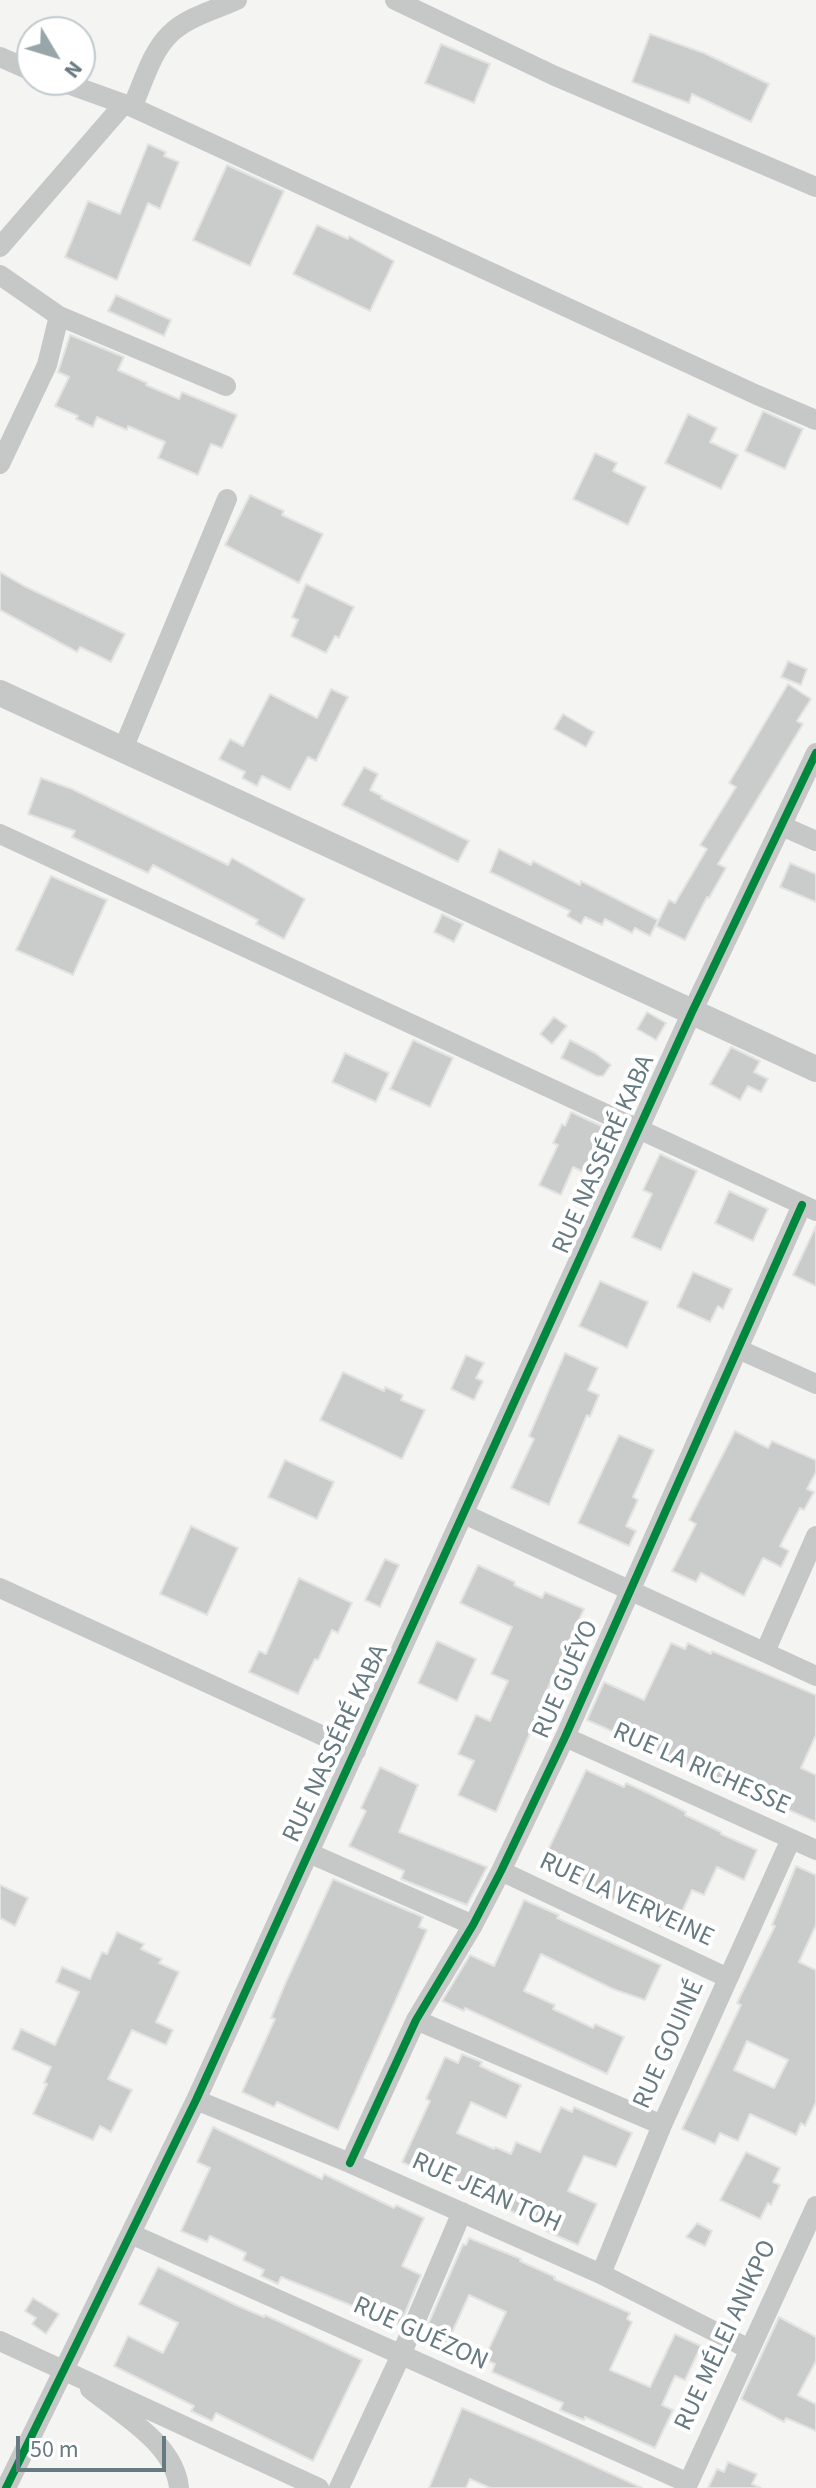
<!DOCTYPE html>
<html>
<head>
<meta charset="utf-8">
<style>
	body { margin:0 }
	#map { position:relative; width:816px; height:2488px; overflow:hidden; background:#f4f4f3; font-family:"Source Sans 3",sans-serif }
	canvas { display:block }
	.north { position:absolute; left:16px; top:16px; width:80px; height:80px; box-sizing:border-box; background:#fff; border:2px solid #c2cacd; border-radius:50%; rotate:128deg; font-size:22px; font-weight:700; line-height:32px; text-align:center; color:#667a81 }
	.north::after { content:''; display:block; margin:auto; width:28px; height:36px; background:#98a5a9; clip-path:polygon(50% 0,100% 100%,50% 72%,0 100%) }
	.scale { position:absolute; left:16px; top:2436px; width:150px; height:36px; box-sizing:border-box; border:4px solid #667a81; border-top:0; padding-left:10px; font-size:24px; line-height:28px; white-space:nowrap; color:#667a81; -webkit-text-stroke:6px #fff; paint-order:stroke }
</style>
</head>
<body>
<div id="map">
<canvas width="816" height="2488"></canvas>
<div class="north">N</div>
<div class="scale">50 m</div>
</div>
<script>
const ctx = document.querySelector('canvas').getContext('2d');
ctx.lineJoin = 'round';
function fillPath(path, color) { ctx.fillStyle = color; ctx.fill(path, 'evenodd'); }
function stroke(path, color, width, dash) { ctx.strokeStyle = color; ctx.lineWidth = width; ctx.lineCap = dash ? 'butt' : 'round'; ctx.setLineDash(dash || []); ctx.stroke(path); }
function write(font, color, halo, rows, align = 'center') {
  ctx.font = font + ' "Source Sans 3",sans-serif'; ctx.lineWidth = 8; ctx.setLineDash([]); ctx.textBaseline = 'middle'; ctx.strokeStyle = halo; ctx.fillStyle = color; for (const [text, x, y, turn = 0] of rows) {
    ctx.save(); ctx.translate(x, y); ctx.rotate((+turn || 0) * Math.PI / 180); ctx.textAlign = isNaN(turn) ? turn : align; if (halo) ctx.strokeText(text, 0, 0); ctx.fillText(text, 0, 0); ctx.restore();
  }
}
const building = new Path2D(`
	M650 34 704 53 769 84 751 122 692 94 689 103 632 82Z
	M441 44 490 64 474 103 425 83Z
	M148 144 166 152 164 156 179 162 160 209 148 203 117 280 65 257 88 201 120 214Z
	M227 165 284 191 250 266 193 240Z
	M317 225 348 239 349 236 394 261 370 311 293 274Z
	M116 295 171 320 164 336 108 311Z
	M70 335 124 357 118 370 147 383 146 385 179 399 182 392 237 415 222 448 211 444 198 475 158 458 165 442 128 426 127 430 97 417 93 427 76 419 78 416 55 406 69 377 58 372Z
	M763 411 803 429 785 469 745 451Z
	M688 414 717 428 710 442 738 455 721 489 665 463Z
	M595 453 617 463 613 471 646 487 628 525 573 499Z
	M250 495 284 511 282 515 323 534 299 583 225 545Z
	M0 572 24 586 125 634 111 662 80 647 77 652 0 610Z
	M306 584 354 607 339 638 335 636 326 653 291 636 298 620 292 617Z
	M788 661 807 669 801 685 781 677Z
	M788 684 811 699 797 721 803 724 718 864 726 868 709 898 707 897 685 940 656 926 669 900 675 903 707 849 700 845 736 787 729 783Z
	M331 689 348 697 316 761 308 757 290 790 262 776 257 786 242 778 245 772 219 759 230 739 243 746 270 694 317 718Z
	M563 714 594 732 586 747 554 729Z
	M364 767 378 774 370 790 382 796 381 798 469 841 458 862 342 805Z
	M41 778 72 789 228 865 232 858 305 899 284 939 256 924 258 920 153 865 148 873 72 837 75 831 28 814Z
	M499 849 531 865 533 861 580 885 581 881 658 920 650 936 635 928 632 933 605 919 602 925 585 917 581 924 567 916 570 911 490 872Z
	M790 863 816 874V902L780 887Z
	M51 876 107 900 73 975 16 950Z
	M442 914 463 924 454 942 434 932Z
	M647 1012 666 1023 656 1040 637 1029Z
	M554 1017 567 1026 552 1044 540 1034Z
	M413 1040 453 1058 430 1107 390 1089Z
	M570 1040 595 1053 611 1065 603 1076H597L561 1058Z
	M731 1047 760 1061 754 1072 768 1079 761 1092 748 1086 740 1100 710 1084Z
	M345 1053 389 1073 376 1102 332 1082Z
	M571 1112 621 1135 601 1180 573 1167 561 1195 539 1185 558 1145 553 1143 562 1124 565 1126Z
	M660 1154 697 1171 661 1250 632 1237 652 1194 643 1190Z
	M729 1191 768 1209 753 1241 715 1223Z
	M816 1226V1286L793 1275Z
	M693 1272 732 1289 723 1309 718 1306 710 1322 677 1307Z
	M600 1281 648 1302 627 1348 579 1326Z
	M565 1353 598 1368 588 1390 599 1395 590 1417 587 1415 549 1505 511 1488 534 1439 529 1436Z
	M466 1355 484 1363 476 1378 483 1381 474 1400 451 1389Z
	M343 1372 384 1391 385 1387 403 1395 401 1400 425 1410 402 1459 320 1420Z
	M735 1431 768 1448 772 1441 816 1460V1472L807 1489 814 1492 804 1510 800 1508 780 1546 789 1551 781 1567 763 1558 744 1596 701 1573 696 1582 672 1571 696 1524 689 1520Z
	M619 1435 654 1450 633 1497 638 1500 626 1526 636 1531 629 1546 578 1523Z
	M285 1460 334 1482 317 1519 268 1497Z
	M191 1526 238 1548 207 1615 160 1594Z
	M385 1559 399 1565 380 1607 365 1600Z
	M478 1565 515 1582 514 1585 542 1598 545 1592 584 1609 543 1699 548 1701 533 1732 531 1731 496 1812 458 1795 474 1761 458 1754 476 1715 490 1721 508 1681 491 1674 512 1627 460 1603Z
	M299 1578 352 1603 338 1633 332 1630 318 1660 315 1659 298 1694 249 1672 259 1651 266 1654Z
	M437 1641 476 1659 457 1701 418 1683Z
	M671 1643 685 1649 688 1643 711 1654 712 1651 816 1695V1735L801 1768 816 1775V1822L587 1720 604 1682 644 1700Z
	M380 1767 418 1785 399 1832 487 1867 467 1905 401 1879 404 1871 349 1846 366 1811 361 1808Z
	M586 1770 624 1787 626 1783 650 1794 686 1812 685 1815 721 1832V1834L757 1850 744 1880 717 1867 704 1895 692 1890 673 1932 654 1924 657 1919 605 1896 603 1899 540 1867Z
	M796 1866 816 1875V1925L799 1962 816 1970V2102L805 2126 801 2123 796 2135 750 2114 738 2141 720 2133 715 2144 682 2129 741 2005 737 2003 775 1926 772 1925ZM747 2041 788 2060 774 2088 734 2070Z
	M333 1879 423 1917 419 1927 427 1930 338 2130 277 2102 274 2107 242 2092 275 2019 271 2018 286 1982Z
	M0 1885 28 1898 15 1926 0 1918Z
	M524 1900 559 1915 557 1918 661 1965 645 2000 613 1989 541 1954 524 1991 555 2005 553 2009 593 2028 595 2024 624 2037 607 2074 465 2008 464 2011 442 2001 470 1955 494 1966Z
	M117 1932 144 1944 141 1949 162 1959 159 1963 179 1972 156 2022 173 2030 166 2045 132 2030 108 2079 132 2090 111 2132 100 2126 93 2140 33 2114 47 2084 44 2083 51 2067 12 2049 21 2029 55 2045 79 1992 56 1982 62 1967 90 1979 102 1952 107 1954Z
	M462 2054 482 2062 480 2066 521 2085 506 2118 471 2102 457 2133 494 2149 495 2147 511 2154 516 2142 540 2152 561 2107 572 2112 574 2107 632 2133 616 2167 584 2156 568 2191 597 2204 578 2245 546 2231 548 2227 490 2202 492 2198 434 2172 432 2176 402 2162 430 2101 426 2099 445 2057 458 2063Z
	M213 2127 322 2179 324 2174 394 2208 396 2205 424 2218 402 2266 421 2275 400 2325 281 2277 278 2284 261 2276 264 2270 243 2260 246 2253 210 2236 207 2242 181 2231 210 2168 197 2162Z
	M746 2152 780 2168 773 2182 780 2185 771 2205 768 2203 760 2219 720 2200Z
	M697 2223 712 2231 705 2246 686 2237Z
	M469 2238 521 2259 520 2261 555 2277 554 2279 630 2313 627 2319 632 2322 610 2370 650 2387 675 2334 701 2346 685 2380 675 2376 662 2405 673 2410 655 2448 585 2417 584 2420 560 2410 563 2403 492 2372 495 2364 484 2359 506 2312 469 2295 446 2346 423 2336 463 2244 466 2245Z
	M158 2267 238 2306 264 2317 265 2315 362 2360 313 2461 216 2413 212 2421 191 2411 194 2406 114 2366 128 2336 163 2353 178 2323 139 2304Z
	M33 2298 59 2314 46 2334 32 2324 36 2318 25 2311Z
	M779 2317 816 2337V2361L798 2395 816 2404V2431L786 2418 784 2422 741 2399Z
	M462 2408 537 2440 642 2488H490L470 2479 466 2488H429Z
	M728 2462 757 2474 752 2484 761 2488H708L717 2469 724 2472Z`);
fillPath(building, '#cacccc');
stroke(building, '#e3e3e2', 2);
stroke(new Path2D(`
	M395 0 555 76 816 187
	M0 57 32 71
	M57 80 132 107 757 395 816 420
	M132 107C143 84 151 52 170 34 187 17 215 10 237 0
	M0 247 123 105
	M0 275 59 316 47 365 0 464
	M59 316 226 386
	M123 749 227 499
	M782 826 816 841
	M0 834 816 1211
	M738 1349 816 1384
	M464 1514 816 1676
	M0 1588 356 1751
	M765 1652 816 1536
	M565 1737 816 1850
	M309 1853 473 1925
	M501 1871 728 1978
	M416 2020 662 2125
	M196 2100 350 2163 601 2274 749 2349
	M350 2163 416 2020 473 1925 501 1871 565 1737 802 1205
	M131 2234 688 2483
	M601 2274 662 2125 791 1839
	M0 2341 319 2488
	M90 2389C122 2415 175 2444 179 2488
	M6 2488 196 2100 692 1012 816 753
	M339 2488 401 2355 462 2212
	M686 2488 816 2206`), '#c6c8c8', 20);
stroke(new Path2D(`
	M0 693 816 1069`), '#c6c8c8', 26);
stroke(new Path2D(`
	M350 2163 416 2020 473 1925 501 1871 565 1737 802 1205
	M6 2488 196 2100 692 1012 816 753`), '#00873e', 8);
write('26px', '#667a81', '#fff', [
	["RUE NASSÉRÉ KABA",605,1155,-66],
	["RUE GUÉYO",567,1680,-66],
	["RUE NASSÉRÉ KABA",337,1744,-65],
	["RUE LA RICHESSE",701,1770,24],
	["RUE LA VERVEINE",626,1901,25],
	["RUE GOUINÉ",670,2045,-66],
	["RUE JEAN TOH",486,2194,24],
	["RUE GUÉZON",420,2335,24],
	["RUE MÉLEI ANIKPO",727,2336,-65]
]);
</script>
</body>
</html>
